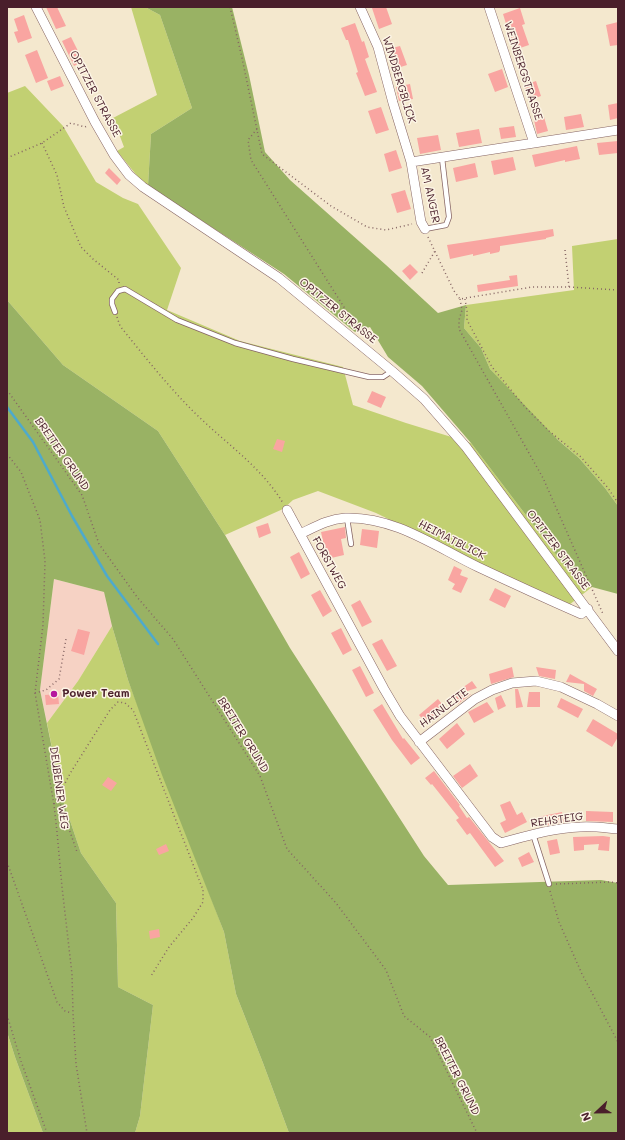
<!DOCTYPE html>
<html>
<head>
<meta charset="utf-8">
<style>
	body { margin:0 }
	#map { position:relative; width:625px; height:1140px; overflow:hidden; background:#f4e8ce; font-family:Mali,sans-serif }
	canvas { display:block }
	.frame { position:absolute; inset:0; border:8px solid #4a1f2b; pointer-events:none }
	.north { position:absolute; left:577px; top:1092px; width:40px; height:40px; -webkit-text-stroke:3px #fcf5e5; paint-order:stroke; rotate:248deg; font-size:11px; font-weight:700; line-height:16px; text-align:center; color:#4a1f2b }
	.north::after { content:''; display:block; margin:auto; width:14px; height:18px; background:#4a1f2b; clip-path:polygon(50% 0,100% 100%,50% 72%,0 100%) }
</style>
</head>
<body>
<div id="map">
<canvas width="625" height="1140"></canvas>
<div class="frame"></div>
<div class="north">N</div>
</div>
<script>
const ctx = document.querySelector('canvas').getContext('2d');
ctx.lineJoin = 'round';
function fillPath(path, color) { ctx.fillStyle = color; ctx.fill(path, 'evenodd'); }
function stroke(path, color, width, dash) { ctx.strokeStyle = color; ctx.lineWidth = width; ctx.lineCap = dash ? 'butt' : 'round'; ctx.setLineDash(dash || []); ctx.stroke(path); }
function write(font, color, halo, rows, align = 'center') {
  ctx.font = font + ' Mali,sans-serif'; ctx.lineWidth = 3; ctx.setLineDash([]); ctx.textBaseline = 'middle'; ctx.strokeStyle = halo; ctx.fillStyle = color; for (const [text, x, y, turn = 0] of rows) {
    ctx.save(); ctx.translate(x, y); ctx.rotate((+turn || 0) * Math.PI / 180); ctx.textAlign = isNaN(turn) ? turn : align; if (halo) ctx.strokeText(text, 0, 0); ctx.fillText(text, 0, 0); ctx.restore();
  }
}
fillPath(new Path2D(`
	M54 579 104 592 112 626 78 681 47 723 40 690Z`), '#f6d2c4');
fillPath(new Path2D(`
	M131 7H145L160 15 192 108 151 134 148 186 138 177 117 151 124 147 113 118 157 95Z
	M25 86 63 126 96 182 123 198 138 204 181 268 167 310 240 341 343 367 353 405 406 423 471 443 567 569 592 587 569 605 482 565 376 513 318 491 293 500 283 509 225 535 158 431 63 365 7 300V93Z
	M618 239V506L605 488 579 458 535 420 490 369 481 348 464 328 466 305 574 290 572 246Z
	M112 626 128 680 224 932 236 994 263 1063 289 1133H135L140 1116 153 1005 118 987 116 903 81 853 62 797 47 723 78 681Z
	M7 1032 15 1057 43 1133H7Z`), '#c2d072');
fillPath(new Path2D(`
	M145 7H232L249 75 265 152 290 180 386 265 438 313 466 305 464 328 481 348 490 369 558 440 579 458 605 488 618 506V594L592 587 567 569 471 443 422 386 388 357 370 327 355 332 284 274 148 186 151 134 192 108 160 15Z
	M7 300 63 365 158 431 225 535 290 648 424 856 448 885 601 880 618 883V1133H289L263 1063 236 994 224 932 162 775 128 680 112 626 104 592 54 579 40 690 62 797 81 853 116 903 118 987 153 1005 140 1116 135 1133H43L15 1057 7 1032Z`), '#99b264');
stroke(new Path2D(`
	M7 407 33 442 72 516 107 576 158 644`), '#4eaacc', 2.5);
fillPath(new Path2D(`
	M46 7H57L66 26 56 29Z
	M376 7H386L392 24 379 29 372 8Z
	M520 8 525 24 522 25 529 45 514 50 503 14Z
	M24 15 32 38 18 43 14 32 18 31 14 19Z
	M618 22V45L610 46 606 25Z
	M355 23 362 42 364 41 369 57 365 59 377 92 365 96 356 73 358 72 348 40H346L341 28Z
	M71 37 83 61 74 66 62 41Z
	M400 46 407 65 394 69 388 49Z
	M37 50 48 78 36 83 25 55Z
	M502 69 508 87 495 92 488 74Z
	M60 76 64 86 51 91 47 81Z
	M536 81 541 96 530 100 524 85Z
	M410 84 413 99 399 101 396 87Z
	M618 103V118L610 120 608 105Z
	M381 107 389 130 376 134 368 111Z
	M581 114 584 127 566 130 564 117Z
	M544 117 548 131 537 134 534 120Z
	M514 126 516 137 501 139 499 128Z
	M479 129 482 143 459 147 456 133Z
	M438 135 441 150 420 154 417 138Z
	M618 141V153L599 155 597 143Z
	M577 146 580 159 565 162V160L535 167 532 155Z
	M396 150 402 168 389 172 384 154Z
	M513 157 516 170 494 175 491 161Z
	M475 163 478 177 456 182 453 168Z
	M109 168 121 180 117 185 105 173Z
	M405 190 411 209 397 213 391 194Z
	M553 229 554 236 546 238V239L500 246V250L499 252 490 254V252L473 256V254L450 259 447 245Z
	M410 264 418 272 410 280 402 271Z
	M517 275 518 286 478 292 477 285 510 280 509 276Z
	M372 391 386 397 381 408 367 402Z
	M277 439 285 441 282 452 273 449Z
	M268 523 271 533 259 538 256 527Z
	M345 527 346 538 341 539 344 555 327 559 321 532Z
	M362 529 379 531 377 548 360 545Z
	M299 552 310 574 301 579 290 557Z
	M454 566 462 570 460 575 468 578 461 593 452 589 455 584 448 580Z
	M495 588 511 596 505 608 489 600Z
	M320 590 332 611 323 617 311 595Z
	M360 600 372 622 362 627 351 605Z
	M341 628 352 650 343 655 331 633Z
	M78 629 90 632 84 655 71 651Z
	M382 639 397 666 387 671 372 644Z
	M360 666 374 693 366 697 352 670Z
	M512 667 514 677 491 684 489 674Z
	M536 667 556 670 555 679 539 676Z
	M570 674 597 689 593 696 584 691V684L566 682Z
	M472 681 477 688 464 692 465 694H471L458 704 452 695Z
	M515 689H518L523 707 516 708Z
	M529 692H540V707H527Z
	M58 694 59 704 46 705 45 695Z
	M501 695 506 706 498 710 495 698Z
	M561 698 583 709 578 718 557 707Z
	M438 699 445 708 426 723 419 715Z
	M487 702 494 712 474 723 468 712Z
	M382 704 403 739 404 738 420 758 411 765 392 740 373 710Z
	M593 719 618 734V737L612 747 586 731Z
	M457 723 465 734 447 749 439 739Z
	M470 764 478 776 462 788 453 776Z
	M434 771 460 805 459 806 467 818 469 817 504 861 495 867 470 833 467 835 456 820 459 818 432 784 431 785 425 778Z
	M108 777 117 783 111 791 102 785Z
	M510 801 517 815 522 812 527 822 505 833 500 823 506 820 500 805Z
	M586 811 613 812V822L586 821Z
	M562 812 564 822 540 827 538 817Z
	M603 836 610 837 609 851 598 850 599 844 584 845V850L574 851 573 837Z
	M557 839 560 853 550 855 547 841Z
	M166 844 169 851 159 855 156 849Z
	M529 852 534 862 522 867 518 858Z
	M159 929 160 937 150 939 149 931Z`), '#f9a5a1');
const lane = new Path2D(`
	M425 229 446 225 449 217 442 158
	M115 312 112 304V299L118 291 125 289 177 320 235 343 293 359 369 377H383L392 371
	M347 518 351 544
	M533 834 549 884`);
const street = new Path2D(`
	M36 7 95 122 114 155 129 175 143 187 279 278 392 371 424 399 466 447 618 651
	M360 7 378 47 393 103 411 162 421 222 425 229
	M489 7 534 143
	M411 162 618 130
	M287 510 384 689 400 716 492 837 501 843C527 836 553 828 580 827 593 826 606 828 618 829
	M300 534C315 527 328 519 345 518 394 516 436 547 478 567 512 583 547 599 581 614L588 609
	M419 742 475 699 492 690 512 683 536 681 561 687 597 704 618 716`);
stroke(lane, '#866564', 6);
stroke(street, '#866564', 10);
stroke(new Path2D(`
	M230 7 242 58 262 154 331 206 367 227 386 230 412 224
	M257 129 248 140 251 160 361 334
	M42 143 57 175 64 207 81 247 93 259 119 280V284
	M7 158 42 143 71 123 85 127 87 126
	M428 237 454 291 460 299 532 287H569L618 290
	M565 250 569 287
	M422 273 435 251
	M460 299 462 310 459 320V329L543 478 603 614
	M465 299 467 311V320L492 367 525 407 549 431 581 457 608 488 618 503
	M117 317 120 326C145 357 170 389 198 416 228 445 261 467 283 503
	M7 390 82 495 99 544 137 597 173 639 260 776 287 849 336 903 386 970 404 1016 430 1037 477 1133
	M7 454 21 472 40 520 45 561 43 625 35 693 54 805 57 832 62 887 72 974 73 1013 76 1064 87 1133
	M35 693 46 690 59 679 66 639
	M58 797 77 852
	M54 804 71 772 110 710 118 702 125 703 133 710 203 890V902L193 918 169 947 151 976
	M7 862 57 1002 65 1011 72 1013
	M556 884 611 882 618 883
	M550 891 559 922 582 974 618 1042
	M7 1015 21 1061 47 1133`), '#866564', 1.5, [1, 3]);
stroke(lane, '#fff', 4.5);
stroke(street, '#fff', 9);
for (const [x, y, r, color] of [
	[54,694,4,"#b5179e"]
]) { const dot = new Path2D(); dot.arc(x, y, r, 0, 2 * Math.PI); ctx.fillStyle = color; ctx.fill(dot); stroke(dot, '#fcf5e5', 1.5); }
write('11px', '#4a1f2b', '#fcf5e5', [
	["WEINBERGSTRASSE",523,71,72],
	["WINDBERGBLICK",399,80,73],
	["OPITZER STRASSE",95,94,62],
	["AM ANGER",430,195,78],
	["OPITZER STRASSE",338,311,39],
	["BREITER GRUND",62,454,55],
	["HEIMATBLICK",452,540,27],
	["OPITZER STRASSE",558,550,53],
	["FORSTWEG",329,563,61],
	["HAINLEITE",444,708,-37],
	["BREITER GRUND",243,735,58],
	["DEUBENER WEG",59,788,82],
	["REHSTEIG",557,820,-8],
	["BREITER GRUND",457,1076,63]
]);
write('bold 11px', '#4a1f2b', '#fcf5e5', [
	["Power Team",62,694]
], 'left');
</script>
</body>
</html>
